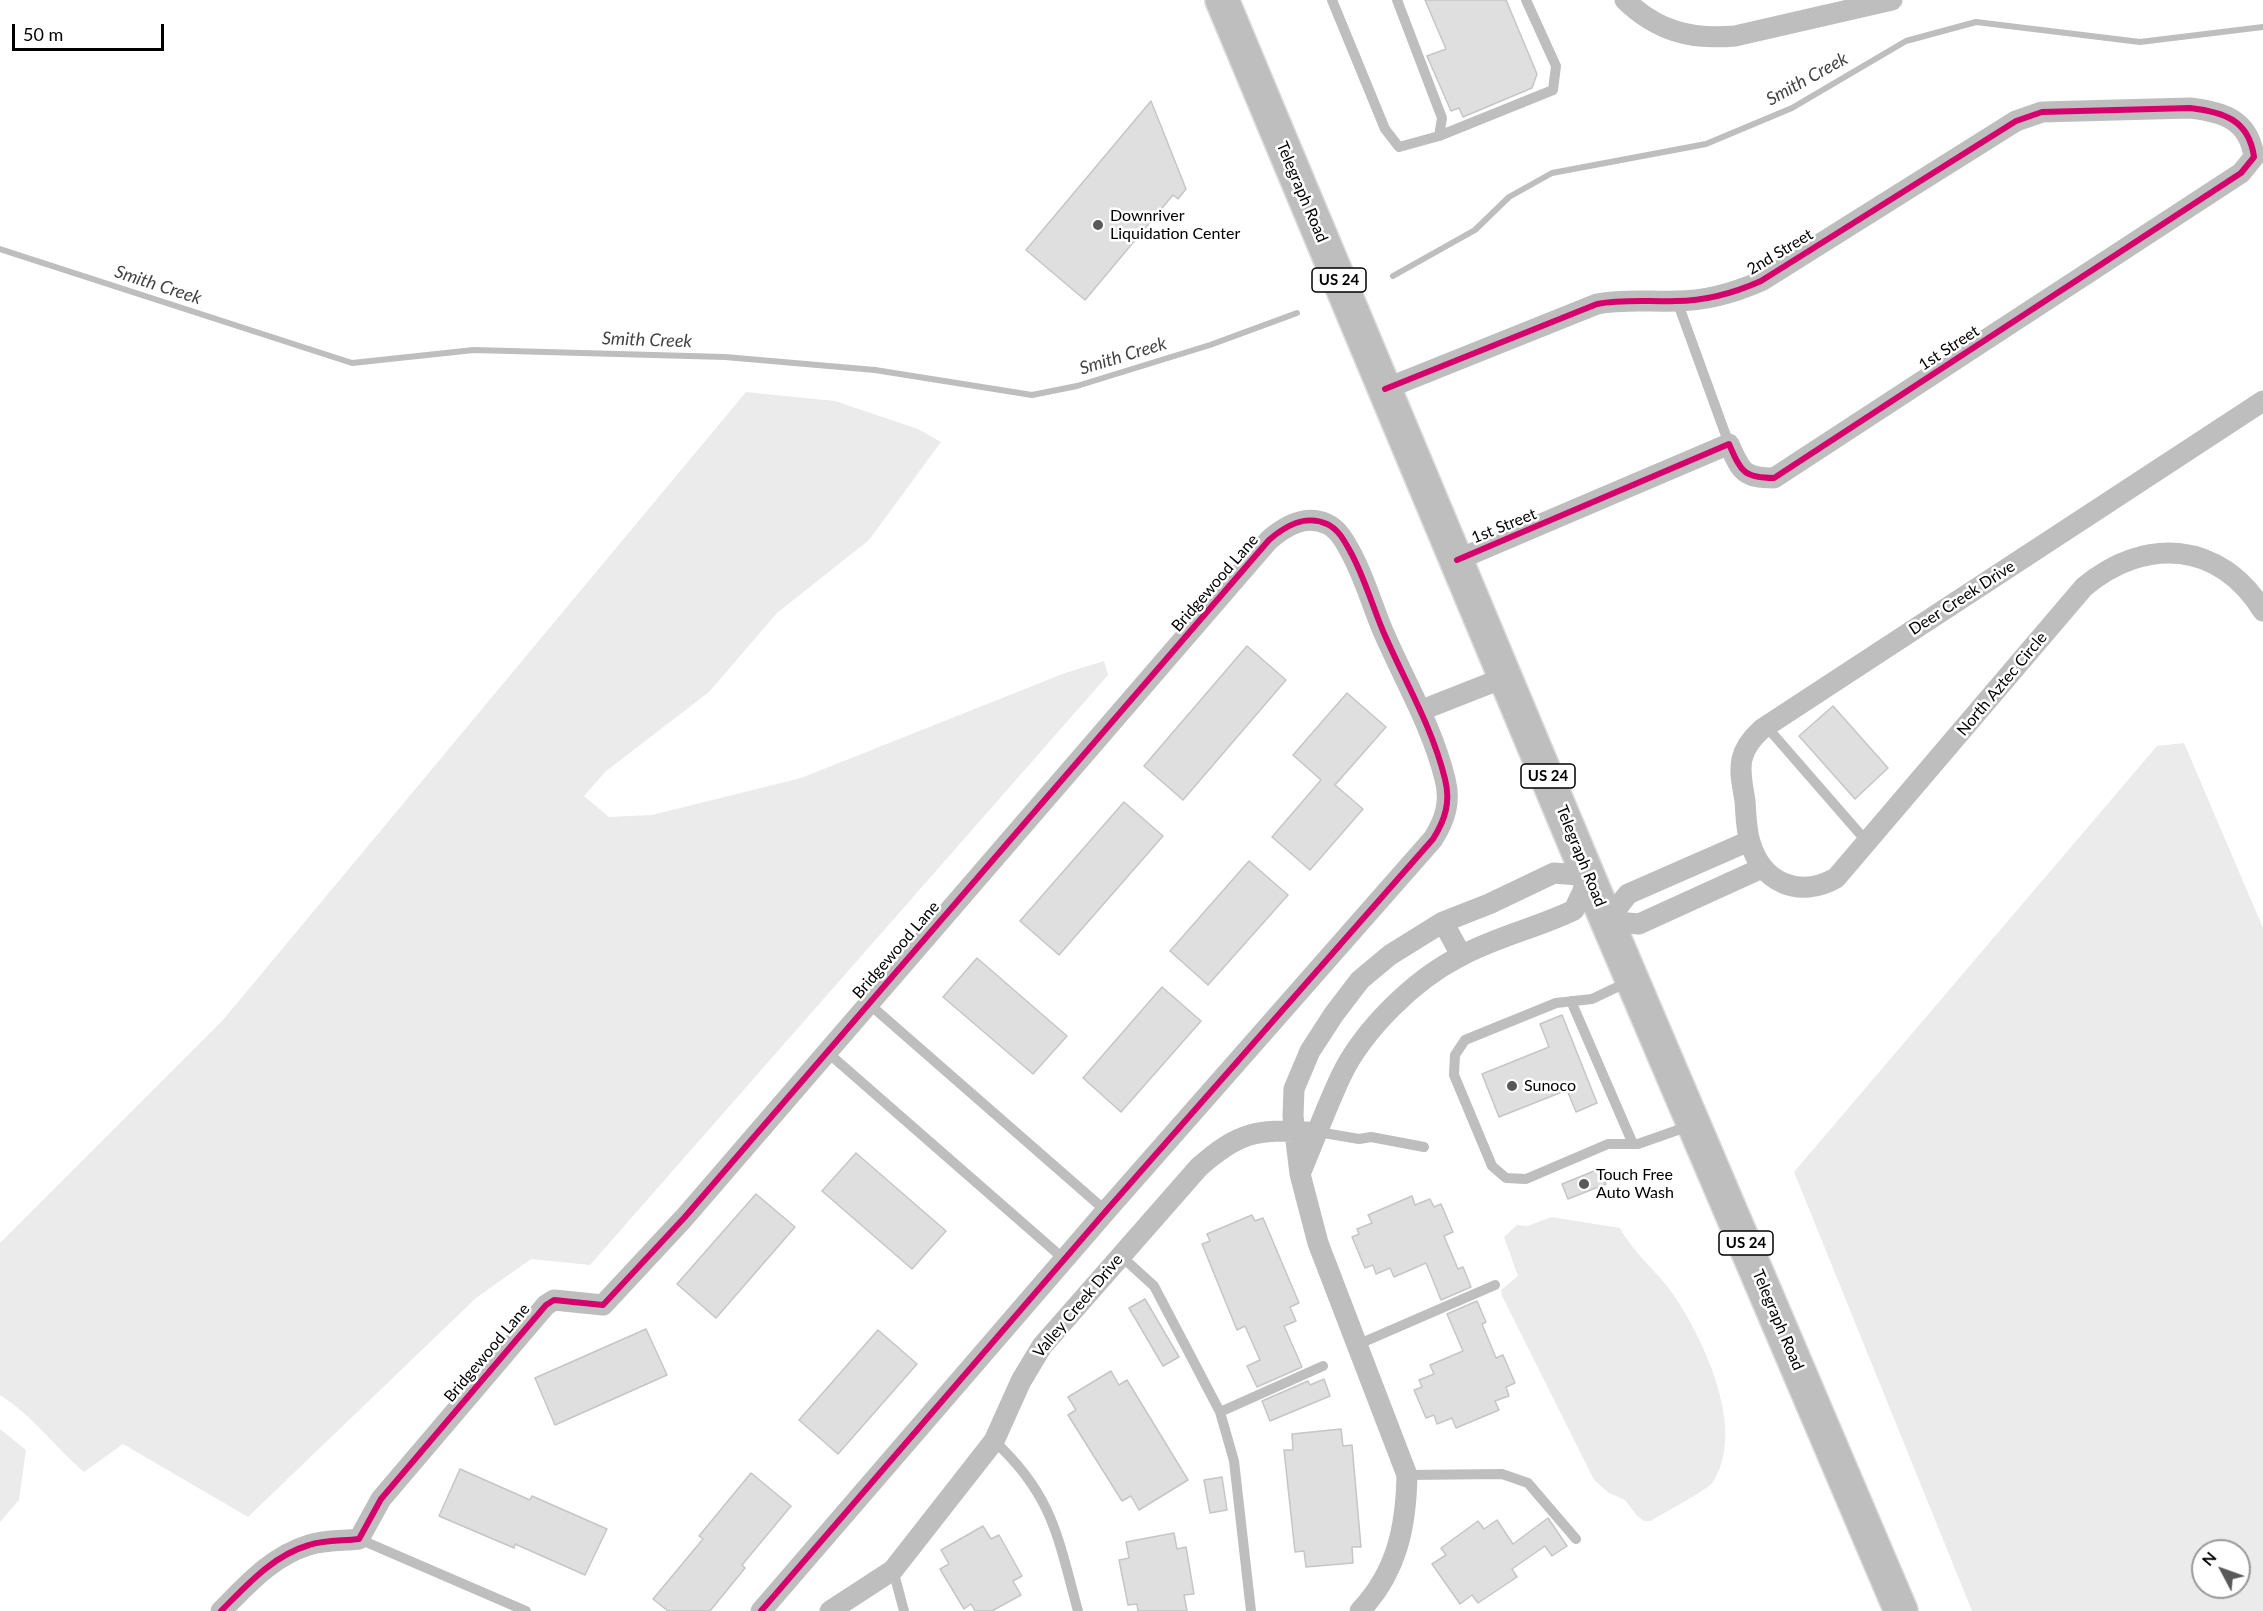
<!DOCTYPE html>
<html>
<head>
<meta charset="utf-8">
<style>
	body { margin:0 }
	#map { position:relative; width:2263px; height:1611px; overflow:hidden; background:#fff; font-family:Lato,sans-serif }
	canvas { display:block }
	.north { position:absolute; left:2191px; top:1539px; width:60px; height:60px; box-sizing:border-box; background:#fff; border:2px solid #999; border-radius:50%; rotate:311deg; font-size:16px; font-weight:700; line-height:24px; text-align:center; color:#000 }
	.north::after { content:''; display:block; margin:auto; width:21px; height:27px; background:#595959; clip-path:polygon(50% 0,100% 100%,50% 72%,0 100%) }
	.scale { position:absolute; left:12px; top:24px; width:152px; height:27px; box-sizing:border-box; border:3px solid #000; border-top:0; padding-left:8px; font-size:18px; line-height:21px; white-space:nowrap; color:#000; -webkit-text-stroke:4px #fff; paint-order:stroke }
</style>
</head>
<body>
<div id="map">
<canvas width="2263" height="1611"></canvas>
<div class="north">N</div>
<div class="scale">50 m</div>
</div>
<script>
const ctx = document.querySelector('canvas').getContext('2d');
ctx.lineJoin = 'round';
function fillPath(path, color) { ctx.fillStyle = color; ctx.fill(path, 'evenodd'); }
function stroke(path, color, width, dash) { ctx.strokeStyle = color; ctx.lineWidth = width; ctx.lineCap = dash ? 'butt' : 'round'; ctx.setLineDash(dash || []); ctx.stroke(path); }
function write(font, color, halo, rows, align = 'center') {
  ctx.font = font + ' Lato,sans-serif'; ctx.lineWidth = 5; ctx.setLineDash([]); ctx.textBaseline = 'middle'; ctx.strokeStyle = halo; ctx.fillStyle = color; for (const [text, x, y, turn = 0] of rows) {
    ctx.save(); ctx.translate(x, y); ctx.rotate((+turn || 0) * Math.PI / 180); ctx.textAlign = isNaN(turn) ? turn : align; if (halo) ctx.strokeText(text, 0, 0); ctx.fillText(text, 0, 0); ctx.restore();
  }
}
fillPath(new Path2D(`
	M746 392 835 401 918 429 941 442 869 540 777 613 709 692 605 772 584 796 609 817 652 815 801 778 1065 673 1104 661 1108 675 590 1265 531 1259 476 1298 248 1517 123 1444 84 1472C55 1447 32 1415 0 1395V1243L223 1020Z
	M2184 743 2263 928V1611H1972L1794 1172 2157 746ZM2203 1551H2239V1587H2203Z
	M1551 1217 1620 1228C1635 1256 1661 1274 1677 1300 1706 1345 1746 1431 1713 1482 1708 1490 1663 1513 1651 1521H1644L1637 1516 1625 1500 1609 1493 1594 1480 1502 1296 1501 1290 1518 1276 1504 1237 1517 1225 1528 1226Z
	M0 1429 26 1450 19 1500 0 1522Z`), '#ebebeb');
stroke(new Path2D(`
	M0 249 352 363 474 350 725 357 875 370 1032 395 1077 386 1210 345 1297 313
	M1393 276 1475 230 1509 197 1552 173 1706 144 1792 108 1906 41 1976 22 2140 42 2263 27`), '#bebebe', 6);
const building = new Path2D(`
	M1425 0H1506L1537 74 1532 88 1463 117 1459 108 1451 111 1427 56 1446 49Z
	M1151 101 1186 189 1178 199 1173 195 1085 300 1026 250Z
	M1247 646 1286 680 1183 800 1144 766Z
	M1347 693 1386 727 1335 785 1363 809 1310 870 1272 837 1321 780 1293 755Z
	M1833 706 1888 768 1855 799 1799 736Z
	M1124 802 1163 836 1059 955 1020 921Z
	M1249 861 1288 895 1208 985 1170 951Z
	M977 958 1067 1036 1033 1074 943 997Z
	M1162 987 1201 1021 1121 1112 1083 1078Z
	M1562 1015 1597 1103 1576 1112 1567 1090 1499 1117 1482 1074 1549 1047 1540 1024Z
	M856 1153 946 1231 912 1269 822 1191Z
	M1599 1169 1606 1184 1568 1199 1562 1184Z
	M756 1194 795 1227 716 1318 677 1284Z
	M1412 1196 1415 1205 1430 1199 1434 1207 1441 1204 1453 1232 1444 1236 1458 1269 1463 1267 1471 1287 1441 1300 1426 1263 1394 1277 1390 1268 1376 1274 1373 1265 1365 1268 1352 1237 1359 1234 1357 1229 1372 1223 1368 1215Z
	M1252 1215 1255 1221 1263 1218 1299 1303 1290 1307 1296 1321 1284 1326 1302 1367 1257 1387 1247 1366 1260 1360 1245 1326 1237 1330 1202 1244 1210 1241 1207 1234Z
	M1145 1299 1179 1357 1163 1366 1129 1308Z
	M1477 1301 1486 1322 1482 1324 1496 1358 1503 1355 1515 1383 1506 1387 1509 1396 1495 1401 1499 1410 1456 1428 1452 1418 1437 1424 1434 1415 1426 1418 1414 1390 1422 1387 1419 1380 1434 1374 1430 1365 1463 1351 1447 1314Z
	M646 1329 667 1375 555 1425 535 1378Z
	M878 1330 917 1364 838 1454 799 1420Z
	M1111 1371 1119 1385 1127 1380 1188 1480 1139 1510 1131 1496 1122 1501 1068 1415 1076 1410 1068 1397Z
	M1324 1379 1330 1396 1270 1421 1262 1401 1308 1381 1310 1385Z
	M1341 1429 1343 1446 1352 1445 1361 1547H1352L1353 1563 1306 1567 1304 1551 1295 1552 1284 1450H1293L1292 1434Z
	M460 1469 530 1500 532 1496 607 1529 585 1575 515 1544 514 1548 439 1516Z
	M751 1473 791 1506 742 1565 745 1568 710 1611H668L653 1599 703 1539 699 1536Z
	M1222 1477 1227 1510 1210 1513 1204 1480Z
	M1548 1518 1567 1546 1552 1556 1545 1546 1512 1569 1517 1577 1478 1603 1472 1595 1460 1604 1432 1564 1446 1555 1441 1548 1478 1521 1484 1529 1497 1520 1513 1544Z
	M983 1526 991 1539 999 1535 1022 1576 1013 1581 1021 1595 992 1611H975L971 1604 964 1609 940 1569 949 1564 941 1550Z
	M1174 1533 1177 1549 1186 1547 1194 1594 1184 1595 1187 1611H1138L1137 1604 1128 1605 1119 1560 1129 1558 1126 1542Z`);
fillPath(building, '#dfdfdf');
stroke(building, '#c6c6c6', 1.5);
const primary = new Path2D(`
	M1222 0 1607 921 1901 1611`);
stroke(primary, '#dbdbdb', 36);
stroke(new Path2D(`
	M1332 0 1385 129 1399 147 1439 136 1442 118 1397 0
	M1439 136 1553 90 1556 66 1526 0
	M1677 301 1729 444
	M1766 726 1867 842
	M1630 981 1592 999 1556 1003 1465 1040 1455 1055 1454 1075 1492 1166 1506 1178 1526 1179 1608 1144H1638L1692 1125
	M1571 1001 1633 1144
	M868 1003 1106 1211
	M827 1052 1065 1260
	M1318 1132 1359 1139 1371 1137 1424 1147
	M1121 1256 1154 1286 1220 1412 1234 1461 1251 1611
	M1359 1344 1495 1285
	M1220 1412 1323 1366
	M994 1441C1053 1495 1058 1538 1078 1611
	M1407 1475 1502 1474 1528 1483 1576 1539
	M359 1539 526 1611
	M893 1570 904 1611`), '#bebebe', 10);
stroke(new Path2D(`
	M1625 0C1657 31 1691 40 1735 36L1892 0
	M1385 389 1597 304C1623 299 1649 302 1676 301 1706 301 1734 293 1761 281L2016 121 2042 112 2190 108C2224 112 2249 120 2254 157L2241 173 1774 478C1743 478 1741 471 1729 444L1457 560
	M2263 401 1762 729C1753 737 1745 746 1742 759 1739 773 1743 787 1745 801 1746 814 1746 829 1750 842 1762 883 1799 899 1836 878L2084 587C2145 536 2220 541 2263 611
	M1422 710 1506 677
	M1607 921 1639 924 1762 868
	M1607 921 1628 894 1749 841
	M1443 922 1461 955
	M1300 1174C1314 1141 1326 1108 1341 1076 1363 1030 1414 980 1459 957 1495 937 1537 928 1574 910L1590 876 1554 873 1489 904 1443 922 1390 955 1360 980 1334 1014 1310 1051 1294 1089 1293 1116 1300 1174 1318 1243 1407 1475C1406 1527 1397 1572 1360 1611
	M221 1611C247 1585 272 1556 309 1545 324 1540 343 1541 359 1539L381 1499 546 1305 554 1300 603 1305 684 1218 1269 540C1285 526 1305 514 1327 524 1338 529 1344 540 1350 551 1364 576 1372 605 1383 631 1404 680 1432 726 1445 779 1451 802 1445 820 1433 839L1106 1211 761 1611
	M830 1611 893 1570 994 1441 1021 1381 1042 1346 1199 1167C1239 1132 1256 1129 1308 1132`), '#bebebe', 21);
stroke(primary, '#bebebe', 33);
stroke(new Path2D(`
	M1385 389 1597 304C1623 299 1649 302 1676 301 1706 301 1734 293 1761 281L2016 121 2042 112 2190 108C2224 112 2249 120 2254 157L2241 173 1774 478C1743 478 1741 471 1729 444L1457 560
	M221 1611C247 1585 272 1556 309 1545 324 1540 343 1541 359 1539L381 1499 546 1305 554 1300 603 1305 684 1218 1269 540C1285 526 1305 514 1327 524 1338 529 1344 540 1350 551 1364 576 1372 605 1383 631 1404 680 1432 726 1445 779 1451 802 1445 820 1433 839L1106 1211 761 1611`), '#d6006c', 6);
for (const [x, y, r, color] of [
	[1098,225,6,"#595959"],
	[1512,1086,6,"#595959"],
	[1584,1184,6,"#595959"]
]) { const dot = new Path2D(); dot.arc(x, y, r, 0, 2 * Math.PI); ctx.fillStyle = color; ctx.fill(dot); stroke(dot, '#fff', 2); }
for (const [x, y, w] of [
	[1339,280,54],
	[1548,776,54],
	[1746,1243,54]
]) { const box = new Path2D(); box.roundRect(x - w / 2, y - 12, w, 24, 4.5); ctx.fillStyle = '#fff'; ctx.fill(box); stroke(box, '#000', 1.5); }
write('bold 15px', '#000', null, [
	["US 24",1339,280],
	["US 24",1548,776],
	["US 24",1746,1243]
]);
write('16px', '#000', '#fff', [
	["Telegraph Road",1302,192,67],
	["2nd Street",1780,252,-31],
	["1st Street",1949,348,-33],
	["1st Street",1504,526,-22],
	["Bridgewood Lane",1215,583,-49],
	["Deer Creek Drive",1962,598,-33],
	["North Aztec Circle",2002,684,-50],
	["Telegraph Road",1581,856,68],
	["Bridgewood Lane",896,950,-49],
	["Valley Creek Drive",1078,1306,-50],
	["Telegraph Road",1778,1320,67],
	["Bridgewood Lane",487,1353,-50]
]);
write('16px', '#000', '#fff', [
	["Downriver",1110,216],
	["Liquidation Center",1110,234],
	["Sunoco",1524,1086],
	["Touch Free",1596,1175],
	["Auto Wash",1596,1193]
], 'left');
write('italic 18px', '#434343', '#fff', [
	["Smith Creek",1807,79,-29],
	["Smith Creek",158,285,18],
	["Smith Creek",647,340,2],
	["Smith Creek",1123,356,-17]
]);
</script>
</body>
</html>
